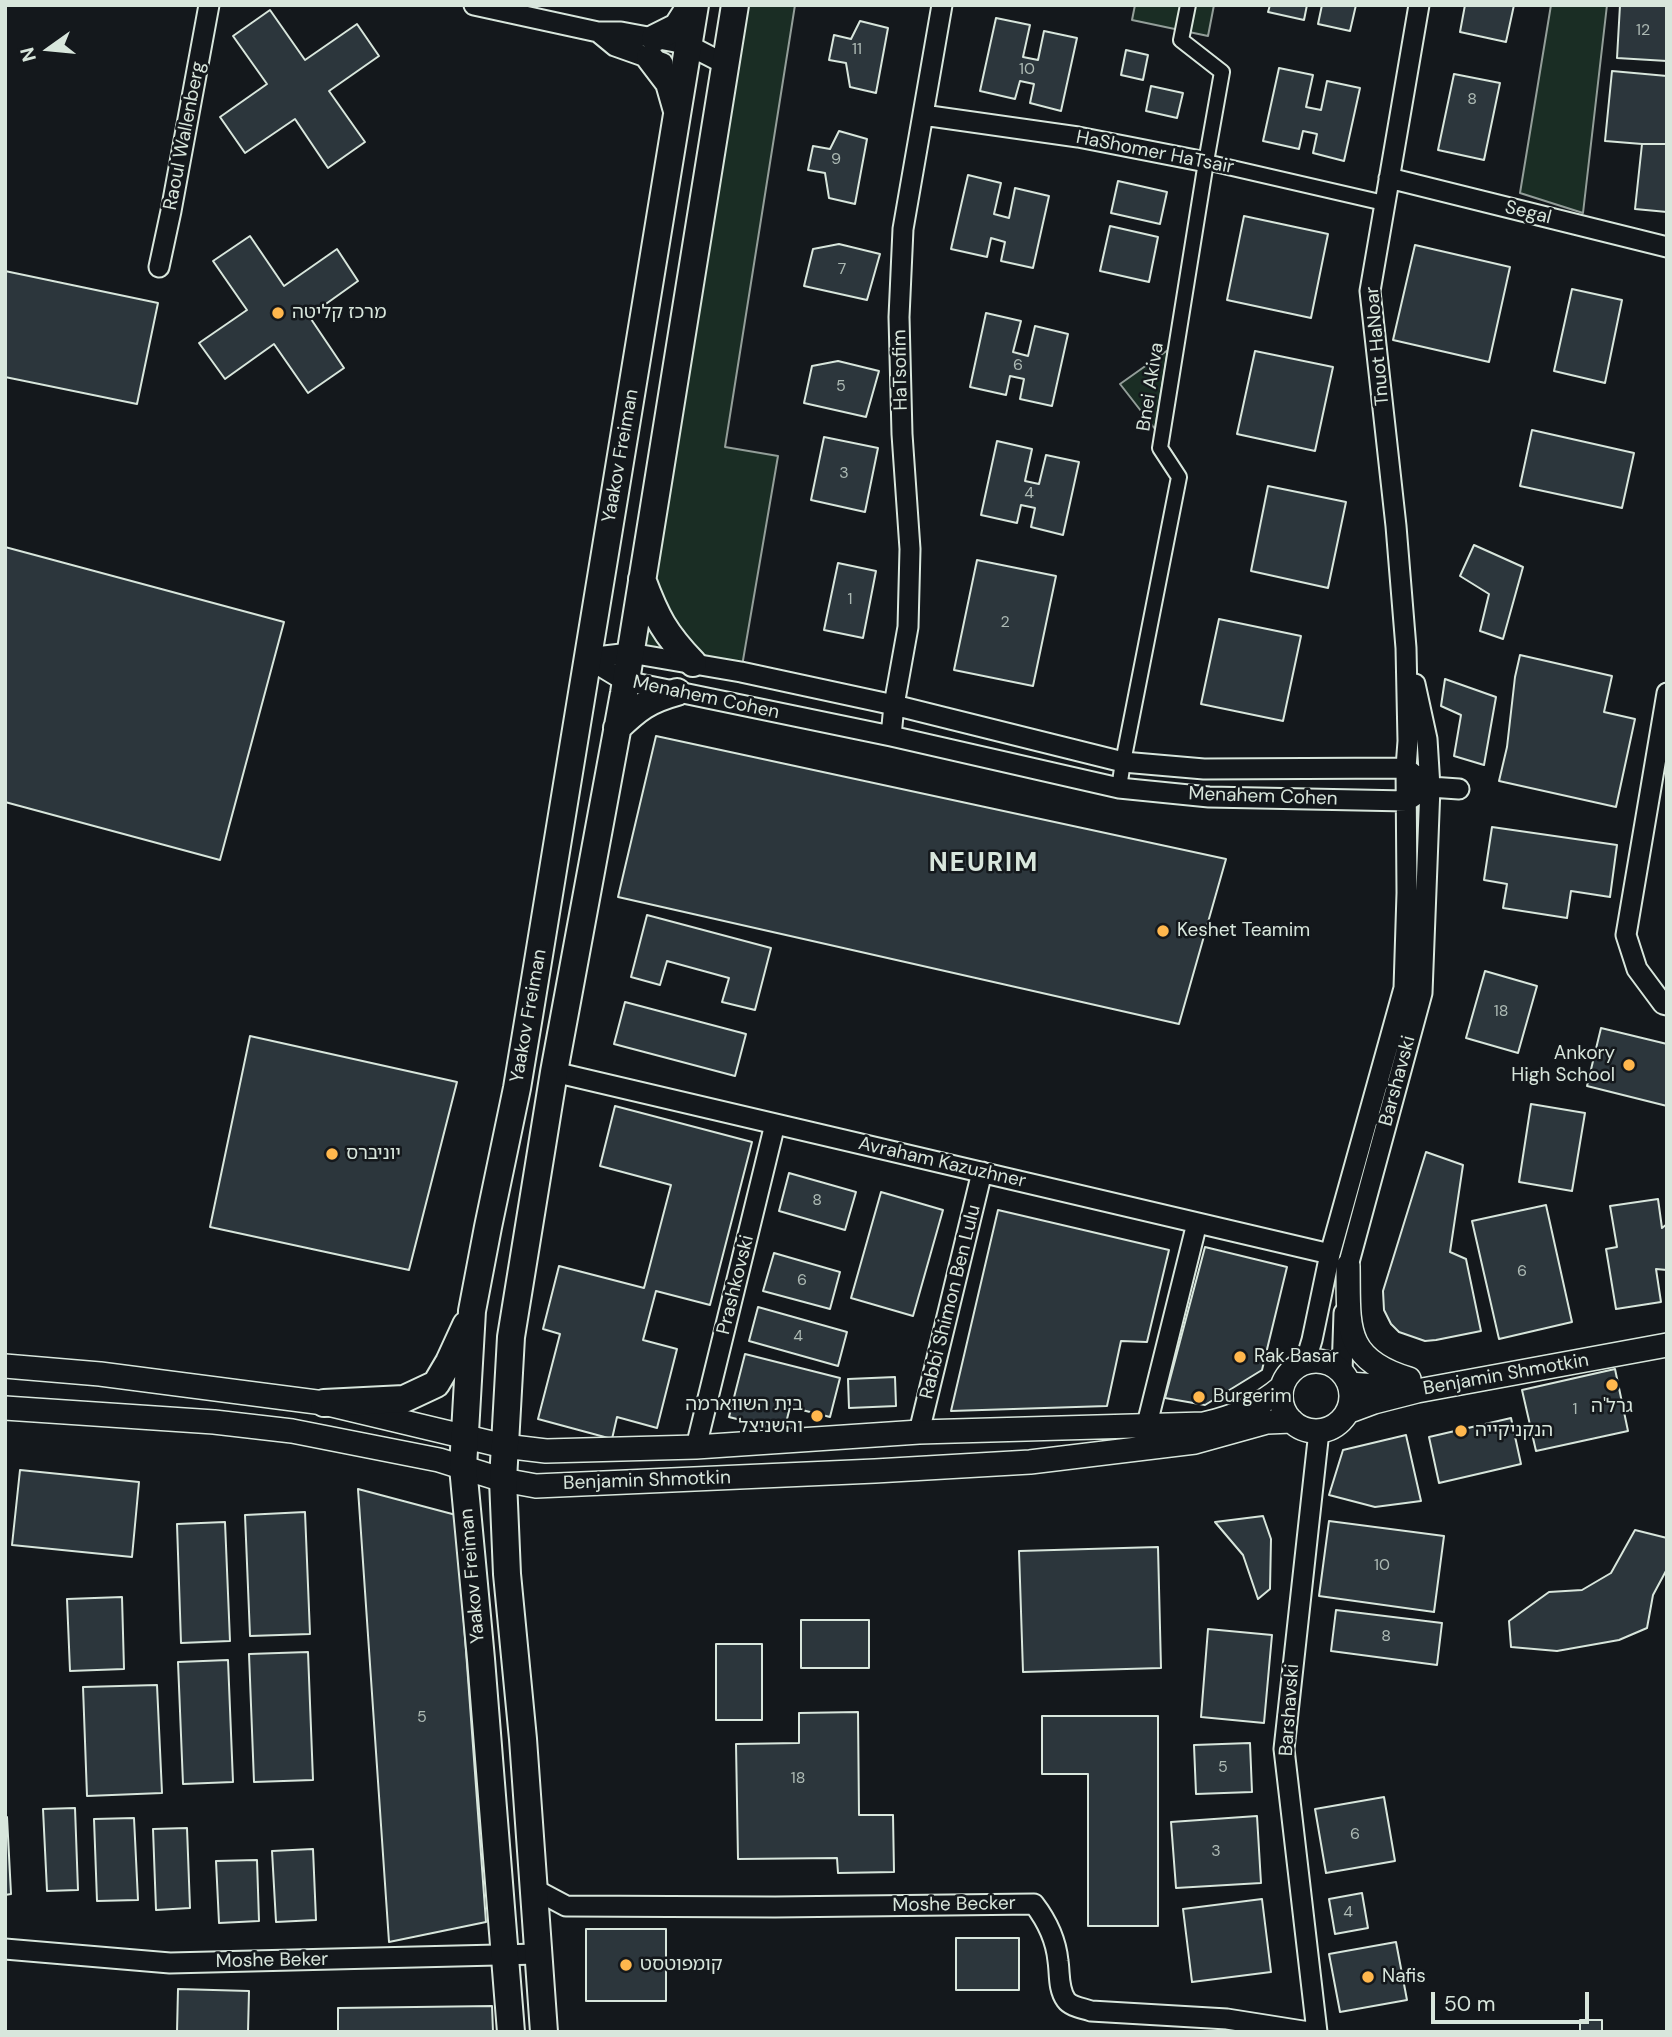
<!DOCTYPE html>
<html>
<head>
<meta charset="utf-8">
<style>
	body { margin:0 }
	#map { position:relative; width:1672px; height:2037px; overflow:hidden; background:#14181c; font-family:"DM Sans",sans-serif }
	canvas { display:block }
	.frame { position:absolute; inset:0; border:7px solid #d8e6dc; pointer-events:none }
	.north { position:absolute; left:14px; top:14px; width:70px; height:70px; -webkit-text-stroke:5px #14181c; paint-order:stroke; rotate:255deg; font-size:19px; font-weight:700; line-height:28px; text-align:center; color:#d8e6dc }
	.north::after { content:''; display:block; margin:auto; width:24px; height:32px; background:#d8e6dc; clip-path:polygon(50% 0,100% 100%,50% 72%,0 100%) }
	.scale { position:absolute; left:1431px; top:1992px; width:158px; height:32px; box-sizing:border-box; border:4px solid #d8e6dc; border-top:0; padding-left:9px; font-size:21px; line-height:24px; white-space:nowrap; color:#d8e6dc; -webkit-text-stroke:5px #14181c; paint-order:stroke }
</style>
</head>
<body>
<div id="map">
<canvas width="1672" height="2037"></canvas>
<div class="frame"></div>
<div class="north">N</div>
<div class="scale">50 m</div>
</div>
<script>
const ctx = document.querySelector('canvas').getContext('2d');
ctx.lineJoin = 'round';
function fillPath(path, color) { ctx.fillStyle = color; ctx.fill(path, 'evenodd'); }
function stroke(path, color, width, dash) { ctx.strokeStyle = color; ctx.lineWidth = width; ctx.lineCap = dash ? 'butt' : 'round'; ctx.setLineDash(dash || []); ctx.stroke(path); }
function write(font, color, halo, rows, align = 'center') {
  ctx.font = font + ' "DM Sans","Noto Sans Hebrew",sans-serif'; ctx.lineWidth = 5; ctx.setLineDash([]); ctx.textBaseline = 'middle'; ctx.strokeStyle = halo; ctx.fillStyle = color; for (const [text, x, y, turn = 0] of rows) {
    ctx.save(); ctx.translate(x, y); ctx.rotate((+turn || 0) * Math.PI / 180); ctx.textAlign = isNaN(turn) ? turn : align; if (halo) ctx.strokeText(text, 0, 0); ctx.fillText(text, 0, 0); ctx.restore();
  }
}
const green = new Path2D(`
	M735 5H795L725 447 778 456 741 672 630 653Z
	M1135 5H1214L1208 36 1132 20Z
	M1551 5H1607L1583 213 1520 193Z
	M1168 350 1155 429 1120 384Z`);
fillPath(green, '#1a2d24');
stroke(green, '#939e99', 2);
const building = new Path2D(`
	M1270 5H1307L1304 20 1268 12Z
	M1322 5H1356L1350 31 1318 24Z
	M1465 5H1514L1506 42 1460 32Z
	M1620 5H1667V61L1617 58Z
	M270 10 305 60 357 24 379 56 329 91 365 142 328 168 295 119 245 153 220 117 267 84 233 36Z
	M996 18 1030 25 1023 57 1038 60 1044 31 1077 38 1061 111 1030 103 1034 84 1020 81 1015 99 980 91Z
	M860 21 888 28 876 93 850 87 846 63 829 60 834 35 851 39Z
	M1126 50 1148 55 1143 80 1121 75Z
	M1279 68 1313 75 1306 107 1321 110 1327 81 1360 88 1344 161 1313 153 1317 134 1303 131 1299 149 1263 141Z
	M1612 71 1667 76V144H1642L1605 141Z
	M1454 74 1500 83 1484 160 1438 150Z
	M1151 86 1183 93 1177 118 1146 111Z
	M839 131 867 139 855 204 829 198 825 173 808 170 813 146 830 149Z
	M1642 144H1667V212L1635 209Z
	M968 175 1001 183 994 214 1009 218 1015 188 1049 196 1033 268 1001 261 1005 242 991 238 987 257 951 249Z
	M1118 181 1167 192 1160 224 1111 213Z
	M1244 216 1328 234 1311 318 1227 300Z
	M1110 226 1158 237 1149 282 1100 271Z
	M250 236 284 286 337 249 358 281 309 316 344 368 308 393 274 344 225 379 199 343 247 310 213 261Z
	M839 244 880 254 867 300 804 286 813 249Z
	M1415 245 1510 267 1489 362 1393 340Z
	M5 271 158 303 137 404 5 377Z
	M1572 289 1622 300 1605 383 1554 371Z
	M986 313 1021 321 1013 352 1028 356 1035 326 1068 334 1052 406 1020 399 1024 379 1010 376 1006 395 970 387Z
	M1255 351 1333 367 1315 451 1237 434Z
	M838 361 879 371 866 417 804 403 812 366Z
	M1532 430 1634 453 1622 508 1520 486Z
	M824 437 878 448 865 512 811 500Z
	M997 441 1032 449 1025 481 1039 484 1046 455 1079 462 1063 535 1031 527 1035 508 1021 505 1017 523 981 515Z
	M1268 486 1346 502 1328 588 1251 571Z
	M1474 545 1523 567 1503 639 1480 631 1489 594 1460 576Z
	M5 547 284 622 220 860 5 802Z
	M977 560 1056 576 1033 686 954 670Z
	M838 563 876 571 863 638 824 630Z
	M1219 619 1301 636 1283 721 1201 704Z
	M1520 655 1612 676 1604 712 1635 719 1616 807 1499 781 1507 747 1515 677Z
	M1445 679 1496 697 1484 765 1454 756 1461 715 1441 706Z
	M656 736 1226 859 1179 1024 618 897Z
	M1492 827 1617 845 1610 897 1571 891 1567 918 1503 908 1507 884 1484 880Z
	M647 915 771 948 755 1010 722 1002 729 978 667 961 660 985 631 977Z
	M1485 971 1537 986 1518 1053 1466 1038Z
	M625 1002 746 1034 735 1076 614 1044Z
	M1601 1028 1667 1044V1106L1587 1086Z
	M250 1036 457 1082 409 1270 210 1227Z
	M1531 1104 1585 1113 1572 1191 1519 1182Z
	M615 1106 752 1142 710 1305 656 1291 643 1340 677 1349 657 1428 617 1417 612 1439 538 1419 560 1334 543 1329 559 1266 644 1288 671 1185 600 1166Z
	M1426 1152 1463 1165 1450 1252 1466 1259 1481 1331 1436 1340 1425 1341 1399 1332 1391 1324 1384 1310 1383 1291Z
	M789 1173 856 1192 845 1230 779 1211Z
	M881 1192 943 1210 913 1316 851 1298Z
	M1658 1199 1662 1228 1667 1224V1270L1656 1269 1661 1302 1616 1309 1606 1249 1617 1247 1610 1206Z
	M1546 1205 1572 1322 1499 1339 1472 1221Z
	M998 1210 1169 1250 1147 1342 1121 1341 1107 1406 951 1411Z
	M1205 1247 1287 1267 1262 1370 1205 1405 1165 1398Z
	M774 1253 840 1272 830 1309 763 1291Z
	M758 1307 847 1332 838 1366 749 1341Z
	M745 1354 840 1378 830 1417 790 1407 784 1431 729 1417Z
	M1615 1369 1628 1431 1536 1451 1522 1390Z
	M895 1377 896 1406 849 1408 848 1379Z
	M1511 1418 1521 1464 1439 1483 1429 1437Z
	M1406 1435 1421 1501 1375 1507 1329 1495 1343 1450Z
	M20 1470 139 1482 132 1557 12 1545Z
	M358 1489 456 1515 486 1922 389 1942Z
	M305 1512 310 1634 250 1636 245 1515Z
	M1263 1516 1271 1539 1270 1589 1258 1599 1243 1555 1215 1522Z
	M1329 1521 1444 1536 1434 1612 1319 1596Z
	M225 1522 230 1641 181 1643 177 1524Z
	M1635 1530 1667 1538V1569L1653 1595 1647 1628 1619 1640 1557 1651 1511 1647 1509 1621 1549 1592 1582 1590 1611 1573Z
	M1158 1547 1161 1668 1023 1672 1019 1551Z
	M122 1597 124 1669 70 1671 67 1599Z
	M1336 1610 1442 1623 1437 1665 1331 1651Z
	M801 1620H869V1668H801Z
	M1208 1629 1272 1635 1264 1723 1201 1717Z
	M716 1644H762V1720H716Z
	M308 1652 313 1780 254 1782 249 1654Z
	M228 1660 233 1782 183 1784 178 1662Z
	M157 1685 162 1793 87 1796 83 1687Z
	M858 1712 859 1815H893L894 1872 838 1873 837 1858 738 1859 736 1744 799 1743V1713Z
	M1042 1716H1158V1926H1088V1774H1042Z
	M1250 1743 1252 1792 1196 1794 1194 1745Z
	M1384 1797 1395 1861 1326 1873 1315 1809Z
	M75 1808 78 1890 47 1891 43 1809Z
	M1257 1816 1261 1883 1176 1888 1171 1822Z
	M5 1817H7L11 1894 5 1895Z
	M134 1818 138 1900 97 1901 94 1819Z
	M187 1828 190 1908 156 1910 153 1829Z
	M313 1849 316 1920 276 1922 272 1851Z
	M257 1860 259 1921 219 1923 216 1861Z
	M1362 1893 1368 1928 1335 1934 1329 1899Z
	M1262 1899 1271 1972 1192 1982 1183 1909Z
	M586 1929H666V2001H586Z
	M956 1938H1019V1990H956Z
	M1396 1942 1407 2000 1340 2012 1329 1954Z
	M178 1989 249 1991 248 2032H177Z
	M492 2006 493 2032H338V2008Z
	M1580 2020H1602V2032H1580Z`);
fillPath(building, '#2c363c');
stroke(building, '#d8e6dc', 2);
const pedestrian = new Path2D(`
	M1206 162 1384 203
	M1119 788 1123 762 1179 477 1160 448 1206 162 1222 72 1181 40 1188 5`);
const minor = new Path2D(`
	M474 5 598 32H621L675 42 688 45 725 64
	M598 32 615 46 663 63
	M923 115 1078 137 1206 162
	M1389 178 1667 247
	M159 267 171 211 209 5
	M587 658 630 653 741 672 894 705 1123 762 1204 769 1406 768 1430 787 1459 789
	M587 658 625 681 891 736 1119 788 1209 797 1407 801 1416 795
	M1667 693 1626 935 1637 969 1663 1004 1667 1005
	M891 736 894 705 908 627 910 549 902 434 899 317 903 229 942 5
	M554 1072 1330 1254
	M1347 1280 1348 1266 1422 993 1430 787 1427 739 1415 684
	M1305 1363 1312 1340 1330 1254 1404 988 1407 893 1406 768 1408 741 1406 648 1396 526 1370 291 1419 5
	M1342 1372 1344 1313
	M919 1432 982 1172
	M1146 1438 1147 1424 1197 1223
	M696 1447 775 1124
	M534 1889 566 1906 775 1907 1034 1904C1047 1921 1056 1940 1058 1961 1060 1974 1058 1989 1066 2000 1071 2007 1083 2008 1091 2011L1227 2019 1309 2032
	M5 1949 170 1963 538 1954
	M1317 2032 1284 1749 1319 1431`);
const tertiary = new Path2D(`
	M1348 1266C1349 1326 1342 1359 1409 1379
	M1281 1396a35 35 0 1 1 70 0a35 35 0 1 1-70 0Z
	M5 1366 100 1374 324 1403 504 1446 546 1451 696 1447 919 1432 1204 1424C1234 1417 1259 1407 1282 1387
	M1349 1384 1376 1386 1402 1382
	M5 1408 214 1422 292 1431 439 1460 503 1480 536 1486 875 1471 1030 1462 1195 1442 1267 1422 1292 1421
	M1347 1412 1374 1402 1417 1391 1667 1345`);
const secondary = new Path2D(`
	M655 38 677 27 691 5
	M650 58 669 83 677 111
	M642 579C656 617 665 634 693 663
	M617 728C638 708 648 700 677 692
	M324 1403 404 1399 436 1384 449 1362 466 1325
	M511 2032 481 1659 463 1467 472 1311 488 1227 517 1088 529 1016 695 5
	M544 2032 523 1739 507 1574 503 1480 511 1337 554 1072 624 693 735 5`);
stroke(pedestrian, '#d8e6dc', 18);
stroke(minor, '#d8e6dc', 23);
stroke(tertiary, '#d8e6dc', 26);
stroke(secondary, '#d8e6dc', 30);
stroke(pedestrian, '#14181c', 14);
stroke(minor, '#14181c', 19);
stroke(tertiary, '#14181c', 23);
stroke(secondary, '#14181c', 26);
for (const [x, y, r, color] of [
	[278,313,7,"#ffb74d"],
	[1163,931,7,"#ffb74d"],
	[1629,1065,7,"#ffb74d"],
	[332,1154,7,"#ffb74d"],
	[1240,1357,7,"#ffb74d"],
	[1612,1385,7,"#ffb74d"],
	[1199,1397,7,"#ffb74d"],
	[817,1416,7,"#ffb74d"],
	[1461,1431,7,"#ffb74d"],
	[626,1965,7,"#ffb74d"],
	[1368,1977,7,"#ffb74d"]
]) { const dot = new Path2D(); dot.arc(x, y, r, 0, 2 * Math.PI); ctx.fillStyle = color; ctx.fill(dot); stroke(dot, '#14181c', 2.5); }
write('16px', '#adbab4', null, [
	["12",1643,31],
	["11",857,50],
	["10",1027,70],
	["8",1472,100],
	["9",836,160],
	["7",842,270],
	["6",1018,366],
	["5",841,387],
	["3",844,474],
	["4",1029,494],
	["1",850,600],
	["2",1005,623],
	["18",1501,1012],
	["8",817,1201],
	["6",1522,1272],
	["6",802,1281],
	["4",798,1337],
	["1",1575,1410],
	["10",1382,1566],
	["8",1386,1637],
	["5",422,1718],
	["5",1223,1768],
	["18",798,1779],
	["6",1355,1835],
	["3",1216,1852],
	["4",1348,1913]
]);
write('19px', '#d8e6dc', '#14181c', [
	["Raoul Wallenberg",185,136,-79],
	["HaShomer HaTsair",1155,153,11],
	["Segal",1528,213,14],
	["Tnuot HaNoar",1378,346,-95],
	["HaTsofim",901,370,-91],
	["Bnei Akiva",1151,387,-81],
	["Yaakov Freiman",621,456,-80],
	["Menahem Cohen",706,698,12],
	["Menahem Cohen",1263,797,2],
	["Yaakov Freiman",529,1016,-80],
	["Barshavski",1398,1081,-75],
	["Avraham Kazuzhner",942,1163,13],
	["Prashkovski",736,1285,-76],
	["Rabbi Shimon Ben Lulu",951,1302,-76],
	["Benjamin Shmotkin",1506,1375,-10],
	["Benjamin Shmotkin",647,1481,-2],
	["Yaakov Freiman",473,1576,-95],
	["Barshavski",1290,1710,-86],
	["Moshe Becker",954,1905,-1],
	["Moshe Beker",272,1961,-1]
]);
write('19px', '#d8e6dc', '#14181c', [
	["מרכז קליטה",292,313],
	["Keshet Teamim",1177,931],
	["Ankory",1615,1054,"right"],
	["High School",1615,1076,"right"],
	["יוניברס",346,1154],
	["Rak Basar",1254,1357],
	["Burgerim",1213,1397],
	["בית השווארמה",803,1405,"right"],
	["והשניצל",803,1427,"right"],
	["גרל'ה",1612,1407,"center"],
	["הנקניקייה",1475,1431],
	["קומפוטסט",640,1965],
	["Nafis",1382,1977]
], 'left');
ctx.letterSpacing = '2px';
write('bold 26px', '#d8e6dc', '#14181c', [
	["NEURIM",984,864]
]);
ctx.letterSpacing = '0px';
</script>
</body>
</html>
